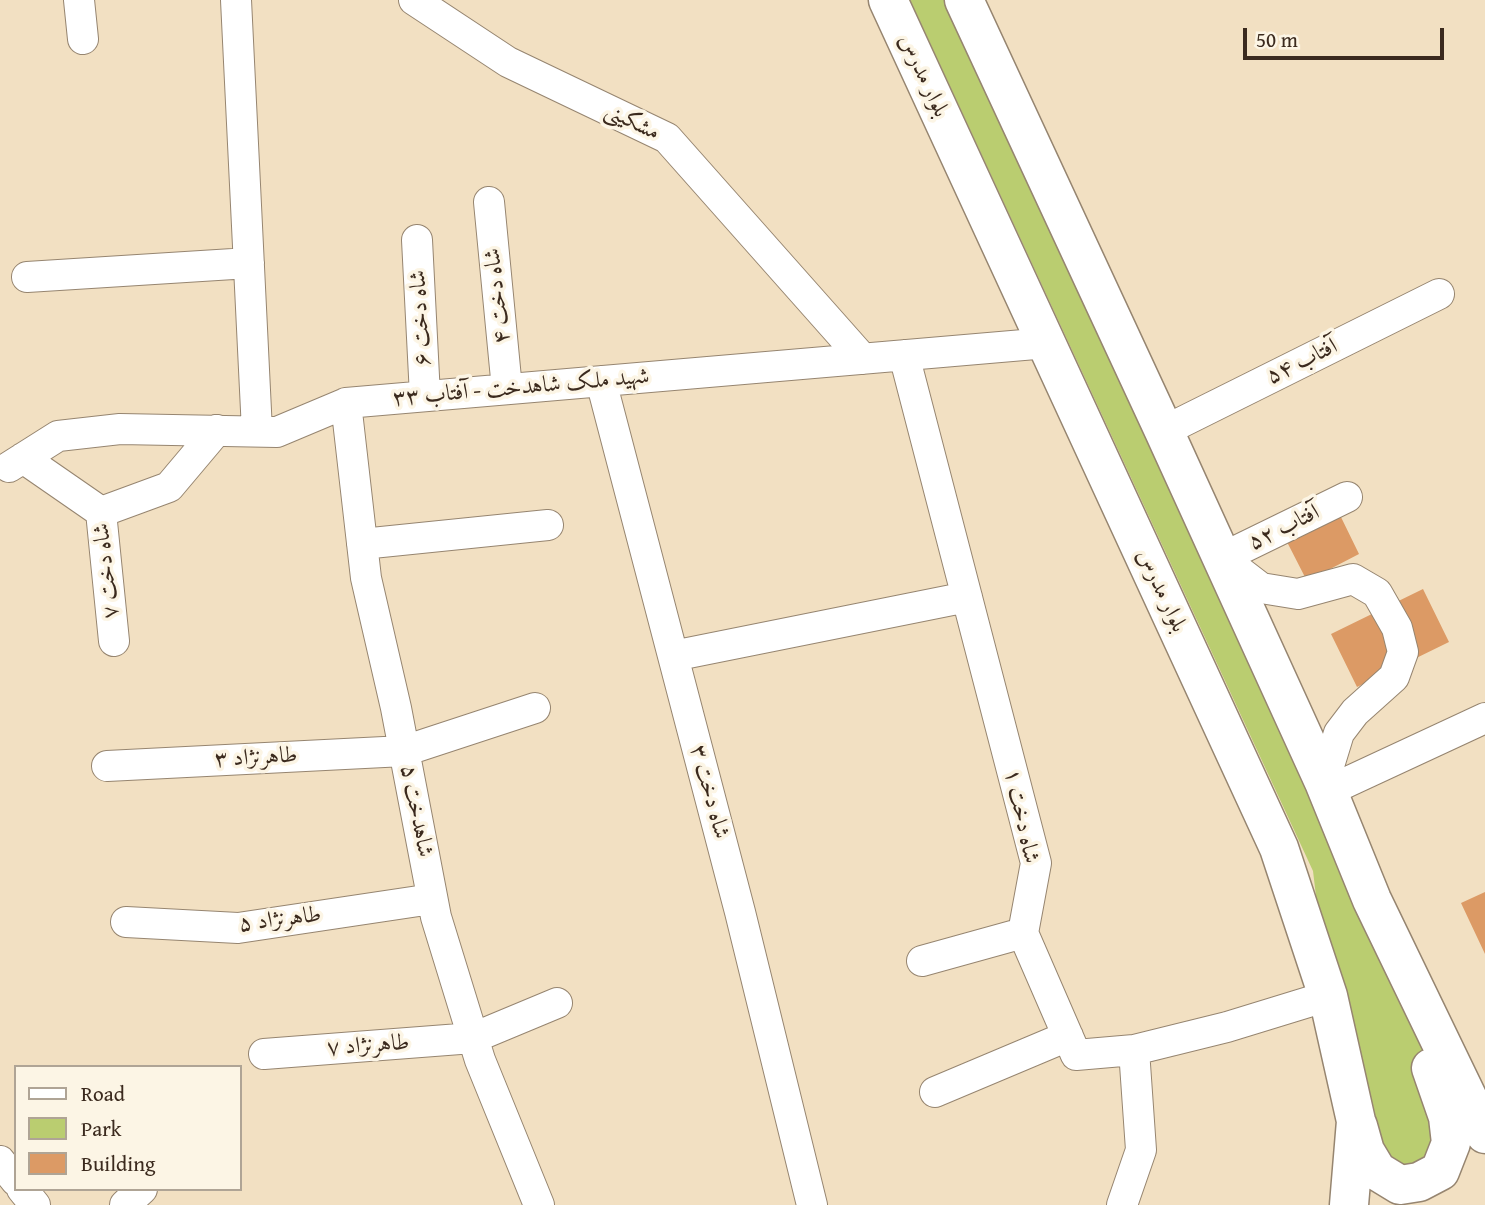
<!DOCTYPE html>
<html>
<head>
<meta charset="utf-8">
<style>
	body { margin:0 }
	#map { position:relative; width:1485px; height:1205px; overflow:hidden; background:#f2e0c2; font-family:"Gentium Book Plus",serif }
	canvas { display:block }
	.legend { position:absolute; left:14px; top:1065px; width:228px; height:126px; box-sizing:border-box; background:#fcf5e5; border:2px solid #afa495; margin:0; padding:9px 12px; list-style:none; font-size:21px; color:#3b2a1e }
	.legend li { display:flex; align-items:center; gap:14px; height:35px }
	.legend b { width:35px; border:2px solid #afa495 }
	.scale { position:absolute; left:1243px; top:28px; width:201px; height:32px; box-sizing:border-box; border:4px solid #3b2a1e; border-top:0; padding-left:9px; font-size:21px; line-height:24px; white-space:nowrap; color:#3b2a1e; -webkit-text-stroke:5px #fcf5e5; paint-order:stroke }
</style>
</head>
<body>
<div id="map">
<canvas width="1485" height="1205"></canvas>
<ul class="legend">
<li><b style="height:9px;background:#fff"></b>Road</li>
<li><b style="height:19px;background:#bacd70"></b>Park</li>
<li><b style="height:19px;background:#dc9a65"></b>Building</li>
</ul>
<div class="scale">50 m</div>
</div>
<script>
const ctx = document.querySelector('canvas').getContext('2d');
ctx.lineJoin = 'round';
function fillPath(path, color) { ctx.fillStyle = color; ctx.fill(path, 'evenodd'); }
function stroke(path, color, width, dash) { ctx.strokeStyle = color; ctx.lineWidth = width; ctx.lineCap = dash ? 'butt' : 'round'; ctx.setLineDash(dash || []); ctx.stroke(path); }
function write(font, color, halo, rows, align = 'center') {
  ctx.font = font + ' "Gentium Book Plus",Amiri,serif'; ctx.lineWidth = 7; ctx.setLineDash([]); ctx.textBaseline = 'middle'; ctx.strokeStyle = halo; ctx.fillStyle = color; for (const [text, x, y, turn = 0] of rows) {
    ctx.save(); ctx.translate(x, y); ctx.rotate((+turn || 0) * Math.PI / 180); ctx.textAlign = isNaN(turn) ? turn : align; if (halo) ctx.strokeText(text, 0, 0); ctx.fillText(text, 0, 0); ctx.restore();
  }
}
fillPath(new Path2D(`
	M910 0H945L1342 856 1396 968 1448 1117 1440 1171H1377L1328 996 1313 871Z`), '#bacd70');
fillPath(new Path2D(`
	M1339 513 1359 554 1307 581 1286 540Z
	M1423 589 1449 642 1357 687 1331 634Z
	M1485 892V954L1461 903Z`), '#dc9a65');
const minor = new Path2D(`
	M79 0 83 39
	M236 0 257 431
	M414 0 508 62 667 138 863 359
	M489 202 507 389
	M417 240 425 396
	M27 277 249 263
	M904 355 1036 863 1023 933 1076 1055 1134 1050
	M601 381 740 912 812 1205
	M346 403 366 578 396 708 436 917 480 1060 539 1205
	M1164 431 1439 294
	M23 458 101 512 114 641
	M9 467 58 436 120 429 277 432 346 403 1047 343
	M101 512 169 487 217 430
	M362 544 548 525
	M673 656 967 597
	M107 766 404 751 535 708
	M1324 782 1339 733 1355 712 1394 677 1403 652 1397 628 1377 593 1353 579 1298 594 1261 588 1222 558 1347 497
	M1328 791 1485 718
	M126 922 238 928 432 899
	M922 961 1023 933
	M264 1054 473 1038 557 1003
	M935 1092 1068 1036
	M0 1161 16 1181
	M22 1189 35 1205
	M125 1205 142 1189
	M1122 1205 1141 1150 1134 1050 1227 1027 1328 996`);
const major = new Path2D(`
	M888 0 1279 848 1328 996 1356 1121 1349 1205
	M964 0 1164 431 1324 782 1372 900 1485 1134
	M1358 1126 1365 1151 1377 1171 1400 1185 1419 1182 1440 1171 1451 1143 1448 1117 1431 1068`);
stroke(minor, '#968570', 32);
stroke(major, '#968570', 41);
stroke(minor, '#fff', 30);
stroke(major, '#fff', 38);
write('23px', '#3b2a1e', '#fcf5e5', [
	["بلوار مدرس",923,76,65],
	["مشکینی",632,122,26],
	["شاه دخت ۴",498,296,-96],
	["شاه دخت ۶",421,318,-93],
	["آفتاب ۵۴",1302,362,-26],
	["شهید ملک شاهدخت - آفتاب ۳۳",521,388,-5],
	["آفتاب ۵۲",1284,528,-26],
	["شاه دخت ۷",107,571,-96],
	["بلوار مدرس",1161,591,65],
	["طاهرنژاد ۳",256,758,-3],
	["شاه دخت ۳",709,792,75],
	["شاهدخت ۵",416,811,79],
	["شاه دخت ۱",1021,816,78],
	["طاهرنژاد ۵",280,920,-7],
	["طاهرنژاد ۷",368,1046,-4]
]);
</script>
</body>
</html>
